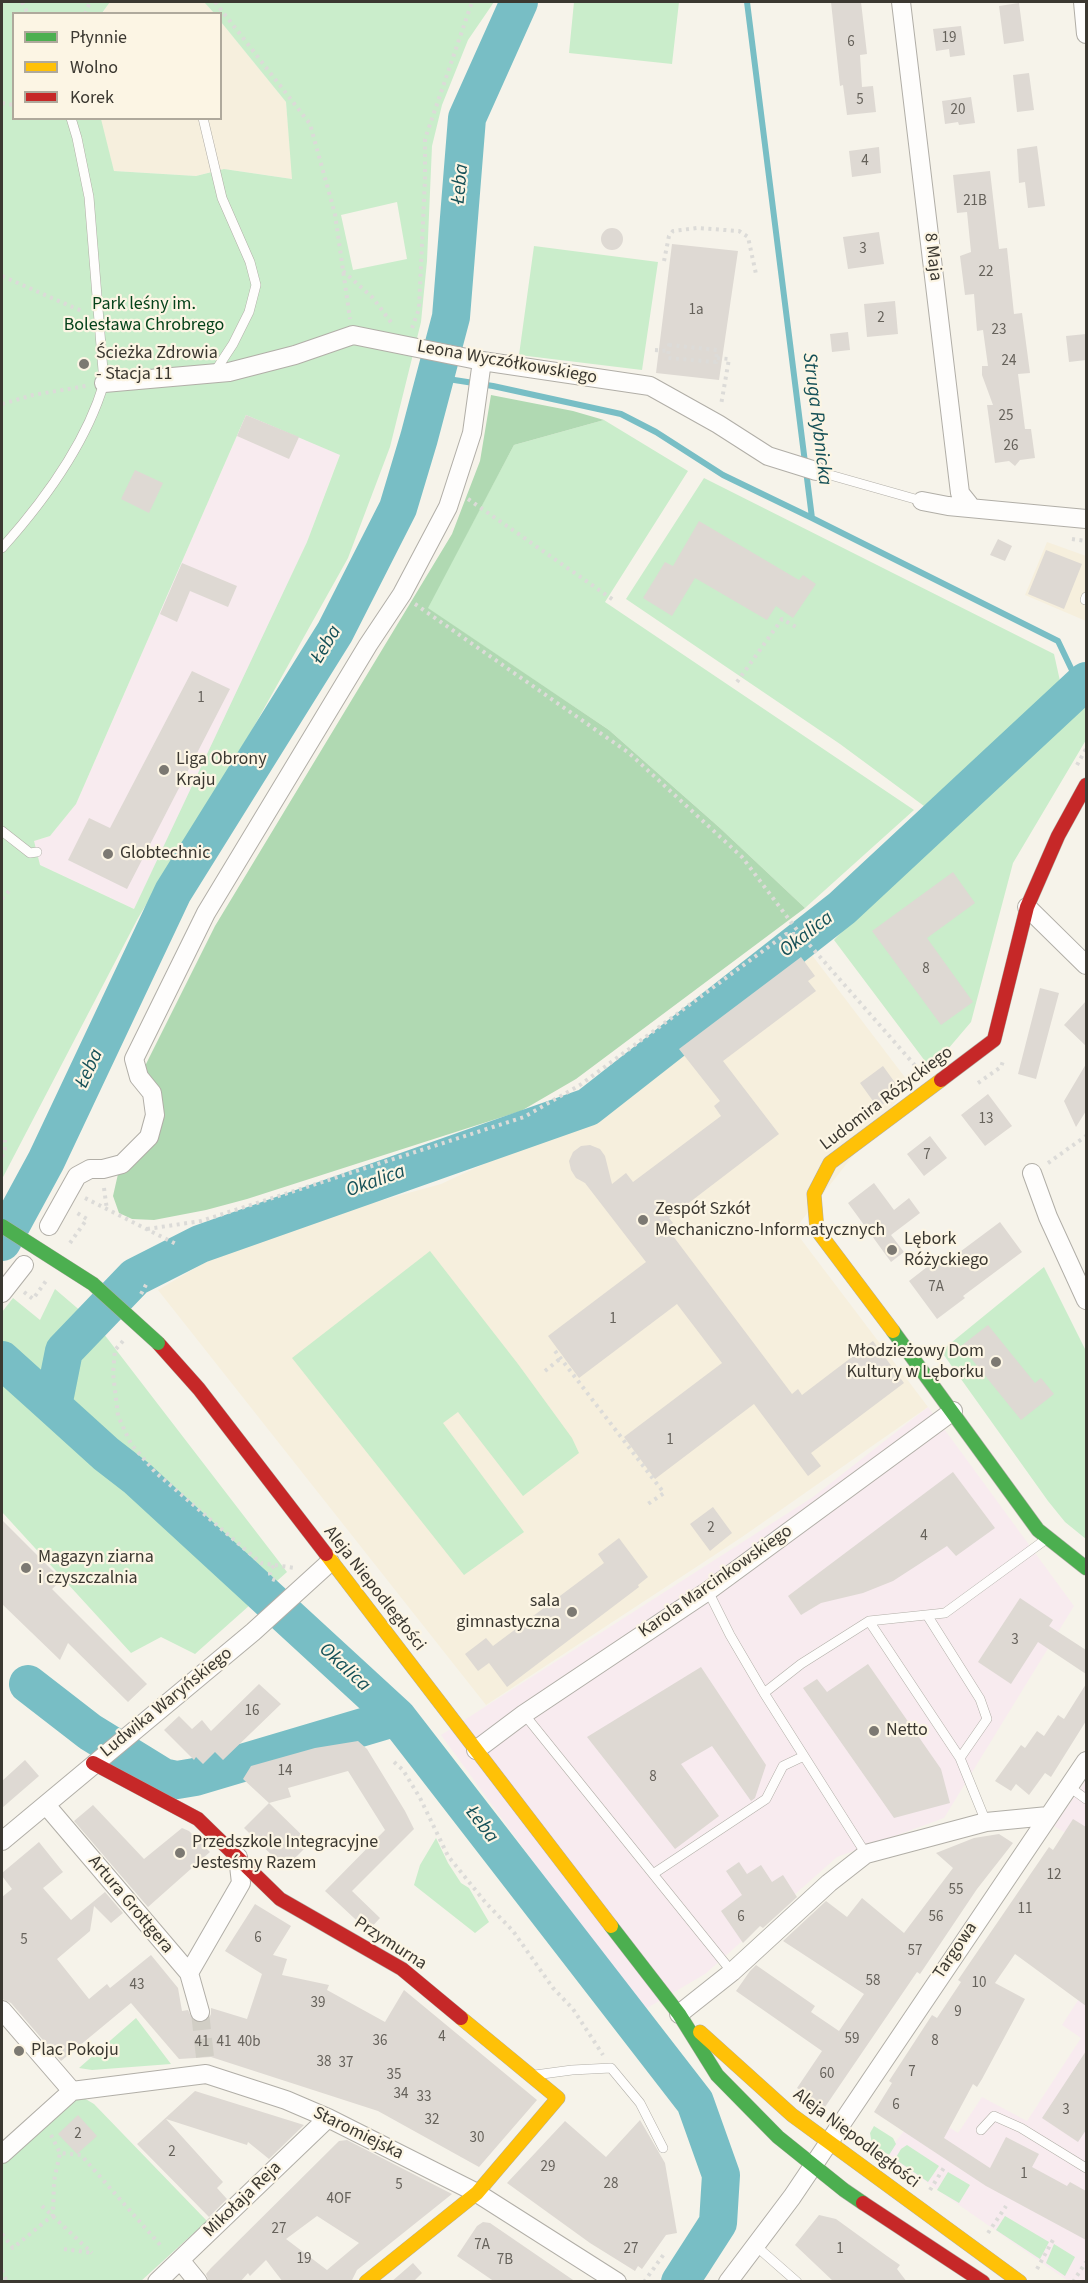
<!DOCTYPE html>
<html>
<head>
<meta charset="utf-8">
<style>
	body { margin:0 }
	#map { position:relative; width:1088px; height:2283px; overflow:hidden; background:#f6f3ea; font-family:"Source Sans 3",sans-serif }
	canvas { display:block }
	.frame { position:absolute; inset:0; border:3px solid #3b3831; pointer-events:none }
	.legend { position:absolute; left:12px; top:12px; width:210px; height:108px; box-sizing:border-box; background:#fcf5e4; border:2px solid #afa99c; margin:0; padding:8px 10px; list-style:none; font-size:18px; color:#3b3831 }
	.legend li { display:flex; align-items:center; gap:12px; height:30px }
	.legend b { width:30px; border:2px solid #afa99c }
</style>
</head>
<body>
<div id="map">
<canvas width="1088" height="2283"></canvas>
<div class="frame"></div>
<ul class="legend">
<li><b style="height:8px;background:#4caf50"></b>Płynnie</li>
<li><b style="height:8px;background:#ffc107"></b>Wolno</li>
<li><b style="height:8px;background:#c62828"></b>Korek</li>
</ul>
</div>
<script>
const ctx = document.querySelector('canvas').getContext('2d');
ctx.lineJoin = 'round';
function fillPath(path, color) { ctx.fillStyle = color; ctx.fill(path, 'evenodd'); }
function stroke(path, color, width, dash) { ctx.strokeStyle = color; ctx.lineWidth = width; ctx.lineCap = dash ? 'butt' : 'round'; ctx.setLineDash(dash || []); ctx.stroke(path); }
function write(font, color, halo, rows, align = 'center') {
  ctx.font = font + ' "Source Sans 3",sans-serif'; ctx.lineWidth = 4.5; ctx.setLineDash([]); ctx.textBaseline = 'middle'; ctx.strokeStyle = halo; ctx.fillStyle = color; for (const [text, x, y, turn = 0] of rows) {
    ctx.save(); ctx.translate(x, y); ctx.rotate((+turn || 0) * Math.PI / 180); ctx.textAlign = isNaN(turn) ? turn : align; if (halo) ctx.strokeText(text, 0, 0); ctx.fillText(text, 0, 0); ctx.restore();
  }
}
fillPath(new Path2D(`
	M246 415 340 454 307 542 245 682 134 909 40 865 34 841 50 836 76 804Z
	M928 1407 1074 1606 944 1818 837 1857 705 1974 642 2011 441 1735 813 1497Z
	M1086 1780V1845L1054 1826Z
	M1086 1988V2281H1068L886 2154 921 2109 958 2133 982 2097 1027 2121 1081 2038 1062 2025Z`), '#f8ebef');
fillPath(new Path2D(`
	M110 2H204L214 13 102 14Z
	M221 22 286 102 293 179 224 169 196 176 114 171 100 119 220 118Z
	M1047 542 1086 556V621L1025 595Z
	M802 942 910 1084 794 1230 928 1407 742 1537 486 1705 158 1290 219 1254 361 1206 441 1184 602 1109Z`), '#f6efdd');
fillPath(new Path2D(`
	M2 2H110L102 13 14 14V118L101 119 114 171 196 176 224 169 292 179 286 102 221 22 220 14 214 13 204 2H494L468 40 442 105 432 146 427 261 421 322 390 447 348 558 252 730 138 918 2 1179ZM397 202 407 259 353 270 341 215ZM246 415 340 455 307 542 134 909 40 865 34 841 50 836 76 804Z
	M574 2H679L672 64 569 53Z
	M534 246 658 262 642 370 519 355Z
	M604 420 688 471 605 602 914 810 805 908 720 828 609 730 427 608 514 445Z
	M704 478 1054 654 1060 681 924 806 840 744 626 599Z
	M1086 693V740L1013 863 971 1022 931 1069 834 940 901 869Z
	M430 1251 518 1364 572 1438 579 1453 523 1496 458 1412 443 1423 524 1532 464 1575 292 1358Z
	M1044 1267 1086 1351V1539L1065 1522 1048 1501 941 1351Z
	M55 1289 97 1325 287 1572 195 1654 161 1637 131 1653 2 1512V1312L13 1298 40 1320Z
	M436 1838 448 1863 461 1883 469 1888 489 1922 475 1933 414 1885 420 1865Z
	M136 2018 171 2064 92 2070 79 2068Z
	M72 2091 94 2104 207 2221 141 2281H2V2154Z
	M874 2126 893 2138 896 2144 889 2155 872 2144 870 2133Z
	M907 2145 939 2166 928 2182 895 2159 901 2149Z
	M948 2172 970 2185 959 2203 937 2190Z
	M1005 2216 1049 2242 1040 2259 996 2230Z
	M1054 2244 1075 2257 1065 2276 1046 2263Z`), '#caedcb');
fillPath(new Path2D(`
	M491 395 573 411 604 420 514 445 428 608 609 730 720 828 805 908 576 1079 521 1111 247 1199 206 1210 154 1220 132 1219 119 1213 113 1196 118 1174 137 1162 152 1144 143 1070 215 926 452 534 480 461Z`), '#b0d9b2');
stroke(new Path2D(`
	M747 2 812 518 1058 641 1080 687
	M435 377 493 386 621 414 656 432 723 475 812 518`), '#78bec5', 6);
stroke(new Path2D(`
	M2 1242 46 1161 173 892 335 632 398 508 419 438 451 317 467 118 519 2
	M2 1360 53 1406
	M28 1684 90 1732 163 1777 177 1780 195 1777 397 1717 695 2102 721 2175 718 2223 680 2282
	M397 1717 137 1478 106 1454 53 1406 64 1351 135 1277 200 1244 588 1107 842 908 1086 681`), '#78bec5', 38);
fillPath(new Path2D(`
	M831 2H861L867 54 860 55 862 87 873 86 876 112 847 115 843 85 840 86Z
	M1019 3 1024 41 1004 44 999 6Z
	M961 26 965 55 950 57 949 49 936 51 933 29Z
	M1029 73 1034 110 1017 112 1013 75Z
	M971 97 975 123 959 125 958 122 945 124 942 101Z
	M1037 146 1045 206 1028 208 1025 182 1019 183 1017 149Z
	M879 147 881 173 852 177 849 151Z
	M990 171 999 249 1007 248 1014 314 1022 313 1030 373 1018 374 1025 429H1031L1035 458 1020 460 1015 466 1009 461 995 463 987 405H993L982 375V366H988L983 330 977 331 974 294 965 295 960 256 971 252 967 212 957 213 953 175Z
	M601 239a11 11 0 1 1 22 0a11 11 0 1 1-22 0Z
	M879 232 884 264 848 269 843 237Z
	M672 244 738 251 719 380 656 373Z
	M895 301 898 334 867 337 864 304Z
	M848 332 850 350 832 352 830 334Z
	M1086 334V360L1069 362 1066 336Z
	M246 415 299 437 289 459 237 436Z
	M135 470 163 483 149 513 121 499Z
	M699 521 799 580 803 575 816 584 793 618 776 606 767 620 695 578 672 616 643 598 665 562 673 566Z
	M998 539 1012 546 1005 561 990 555Z
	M1046 550 1082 564 1064 609 1028 594Z
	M182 563 237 586 228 607 190 591 177 622 160 614Z
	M192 671 230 689 127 889 68 860 89 818 110 828Z
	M953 872 975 903 927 938 973 1002 941 1025 872 931Z
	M801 957 815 976 808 981 816 991 723 1061 779 1134 669 1218 673 1223 667 1228 792 1394 798 1389 802 1395 873 1341 904 1383 811 1453 821 1466 808 1476 754 1404 655 1479 624 1437 722 1363 677 1304 579 1378 548 1336 646 1262 585 1183 576 1178 571 1170 569 1161 573 1152 581 1146 590 1145 600 1149 605 1156 612 1184 626 1173 633 1182 721 1116 714 1106 720 1101 679 1049Z
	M1040 988 1059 993 1036 1079 1018 1074Z
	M1086 1001V1046L1064 1025Z
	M1086 1064V1111L1076 1127 1064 1101Z
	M883 1066 901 1091 878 1108 860 1083Z
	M988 1094 1012 1126 985 1146 961 1115Z
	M930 1136 947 1158 924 1176 907 1154Z
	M874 1183 894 1210 909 1198 920 1213 891 1235 904 1252 891 1262 848 1203Z
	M1000 1222 1022 1252 963 1296 965 1298 937 1319 909 1281 936 1260 941 1266Z
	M988 1325 1035 1383 1041 1378 1054 1394 1021 1420 961 1346Z
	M953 1472 995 1528 956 1556 947 1546 893 1581 863 1593 821 1603 801 1615 788 1596Z
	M713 1507 732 1533 710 1551 690 1524Z
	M2 1520 62 1580 52 1589 147 1684 128 1702 68 1643 60 1660 2 1604Z
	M619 1538 648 1577 638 1585 639 1587 507 1687 489 1663 478 1671 465 1654 486 1638 493 1646 604 1563 598 1554Z
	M1020 1598 1053 1620 1049 1626 1086 1650V1674L1038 1642 1011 1684 978 1662Z
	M868 1664 941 1769 950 1803 894 1818 803 1688 817 1679 827 1692Z
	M701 1667 766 1765 755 1798 751 1801 712 1746 681 1764 719 1816 675 1849 587 1737Z
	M259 1684 281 1704 223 1760 215 1752 203 1764 196 1757 194 1760 164 1730 179 1716 192 1729 202 1720 211 1731Z
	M1086 1684V1721L1051 1777 1045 1773 1029 1795 1016 1784 1011 1791 995 1781 1021 1745 1025 1748 1037 1731 1044 1736 1058 1715 1064 1719Z
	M358 1741 367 1749 405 1811 414 1829 352 1891 380 1918 368 1931 325 1891 385 1830 348 1771 288 1788 291 1797 269 1803 310 1843 285 1868 244 1828 269 1803 243 1779 251 1766 315 1748Z
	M25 1760 39 1776 2 1808V1781Z
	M93 1805 144 1859 182 1828 189 1831 210 1852 148 1907 74 1821Z
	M1073 1819 1086 1827V2006L1015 1954 995 1983 1025 1999 982 2079 977 2087 973 2084 944 2138 990 2168 1006 2137 1039 2154 1032 2167 1067 2186 1070 2182 1086 2191V2240L986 2186 874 2112 892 2083 889 2081 932 2015 937 2018 961 1982 958 1980 1049 1847 1053 1850Z
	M999 1834 1013 1843 977 1889 920 1974 917 1972 825 2107 797 2088 822 2051 736 1991 750 1971 756 1965 815 2006 811 2012 839 2031 864 1994 783 1941 826 1901 847 1917 862 1898 904 1933 953 1868 936 1853 974 1838Z
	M39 1842 63 1872 43 1888 71 1920 105 1892 123 1913 111 1923 94 1906 90 1931 57 1959 89 1999 107 1984 110 1988 151 1955 178 1988 182 2011 188 2010 193 2020 202 2023 208 2020 211 2014V2008L247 2019 262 1974 225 1951 255 1904 291 1926 273 1955 287 1959 282 1975 329 1985 327 1990 385 2022 404 1990 537 2100 479 2167 378 2111 211 2057 179 2059 131 2003 61 2061 11 2003 2 1999V1897L12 1889 2 1876V1873Z
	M739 1862 747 1874 761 1865 772 1882 783 1875 797 1897 763 1928 760 1926 743 1943 721 1911 742 1895 726 1871Z
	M1086 2051V2130L1078 2142 1042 2118Z
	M195 2091 304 2125 269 2159 248 2142 247 2145 166 2119 223 2182 217 2188 227 2199 209 2217 137 2144Z
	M78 2115 97 2136 77 2154 58 2134Z
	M640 2120 665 2163 677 2233 666 2235 642 2269 638 2266 635 2271 590 2243 507 2183 565 2121 606 2157Z
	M347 2140 452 2194 357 2270 351 2282H283L266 2260 250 2276 248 2273 240 2282H209L206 2274 211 2268 339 2141ZM317 2216 359 2243 327 2270 286 2239Z
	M819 2215 836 2219 887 2256 900 2265 897 2269 907 2282H834L795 2245Z
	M483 2222 490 2223 576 2282H495L457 2256 477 2226Z
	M413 2263 422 2273 413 2282H391Z`), '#ded9d3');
stroke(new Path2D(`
	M200 2012 205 2057`), '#d1cec5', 18, [18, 9]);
const lane = new Path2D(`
	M203 118 222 198 250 262 256 285 249 312 233 344 214 373
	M816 471 922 501
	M2 548C44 501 86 444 104 383L89 197 77 138 71 118
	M1085 600 1086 597
	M2 831 30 853 37 852
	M708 1591 730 1635 764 1693 866 1854
	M927 1615 980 1699 987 1719 960 1758
	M869 1621 960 1758 986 1822
	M764 1693 801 1664 869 1621 945 1613 1045 1540
	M524 1714 732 1972
	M1068 1786 1086 1799
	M653 1874 766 1799 783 1766 804 1756
	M535 2075 572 2070 611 2068 640 2103 663 2148
	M981 2130 994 2116 1021 2128 1086 2168
	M756 2246 797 2282`);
const street = new Path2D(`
	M901 2 960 493 972 508
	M1083 2 1086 34
	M104 383 229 372 295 355 353 335 482 361 650 386 718 424 768 456 816 471
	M922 501 948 506 1086 519
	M1027 907 1086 965
	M1032 1173 1048 1217 1086 1300
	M49 1226 77 1176 90 1169H103L122 1164 149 1137 155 1115 152 1093 139 1077 134 1059 206 913 368 645 402 594 448 507 472 433 482 361
	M2 1293 24 1265
	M476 1750 524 1714 708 1591 953 1411
	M46 1805 189 1973 200 2012
	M2 1841 253 1632 330 1562
	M189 1973 241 1883 238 1857
	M2 2010 72 2091
	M679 2014 732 1972 829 1883 866 1854 986 1822 1048 1816
	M72 2091 206 2074 286 2100 328 2118 477 2193 617 2282
	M2 2154 72 2091
	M180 2260 198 2282
	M157 2282 328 2118
	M728 2282 792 2197 1086 1761`);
const fast = new Path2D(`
	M893 1331 1038 1530 1086 1568
	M611 1926 679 2014 717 2075 778 2137 844 2190 863 2203`);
const slow = new Path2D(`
	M893 1331 817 1230 814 1194 830 1163 941 1080
	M326 1554 611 1926
	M700 2032 792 2115 1020 2282
	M366 2282 477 2193 558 2098 461 2018`);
const jam = new Path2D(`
	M941 1080 994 1040 1027 907 1058 836 1086 785
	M158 1343 199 1389 326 1554
	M93 1763 198 1819 280 1899 402 1969 461 2018
	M863 2203 983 2282`);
stroke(lane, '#b1aea7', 10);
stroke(street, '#b1aea7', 20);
stroke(fast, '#b1aea7', 15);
stroke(slow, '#b1aea7', 15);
stroke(jam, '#b1aea7', 15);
stroke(new Path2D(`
	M22 2 28 14
	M215 2 310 124 335 214 350 319
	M85 14 90 2
	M2 103 14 105
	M664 261 669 236 673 231 697 228 739 231 748 237 756 274
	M343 271 373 298 393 325
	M2 276 84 312
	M412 328 419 309 425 179V139L472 2
	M669 345 717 350 716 362 668 358Z
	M655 350 669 351
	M717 358 729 359 721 405
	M2 404 33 395 86 386
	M468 499 615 601
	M1072 539 1086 541
	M415 604 629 753 742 857 800 934 919 1070
	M737 682 782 619 798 628
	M1077 765 1086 749
	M2 899 9 891
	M978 1083 1001 1067 1003 1061
	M2 1157 5 1149V1140
	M1048 1163 1086 1136
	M104 1188 107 1210
	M85 1198 178 1245
	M147 1229 201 1221 524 1117 580 1085 786 934H800
	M70 1243 87 1219 77 1213
	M24 1292 33 1299 46 1281
	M141 1294 147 1283
	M123 1341 115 1350 113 1373 118 1416 131 1444 155 1472 261 1563 295 1568
	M555 1351 664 1493 645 1506
	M545 1371 561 1358
	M274 1566C269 1570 269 1574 272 1579L277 1581
	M394 1762 403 1770 420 1798 448 1856 486 1903 513 1931 553 1988 573 2009 603 2055
	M51 2135 60 2153
	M930 2190 945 2166
	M42 2206 92 2253
	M988 2233 1006 2206
	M2 2234 13 2248 53 2215 54 2181 60 2153 81 2155 162 2247
	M64 2249 92 2253
	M1037 2269 1054 2238
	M2 2270 7 2282
	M644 2282 664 2254
	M1073 2282 1086 2262`), '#dcdbd8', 4, [3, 4.5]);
stroke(lane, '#fefdfc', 9);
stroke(street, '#fefdfc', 18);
stroke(fast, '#4caf50', 14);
stroke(slow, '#ffc107', 14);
stroke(jam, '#c62828', 14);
const fastBridge = new Path2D(`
	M2 1226 93 1284 158 1343`);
stroke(fastBridge, '#b1aea7', 15, []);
stroke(fastBridge, '#4caf50', 14);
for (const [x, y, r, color] of [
	[84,364,6,"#7c7972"],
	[164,770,6,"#7c7972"],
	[108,854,6,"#7c7972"],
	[643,1220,6,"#7c7972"],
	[892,1250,6,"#7c7972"],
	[996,1362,6,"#7c7972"],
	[26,1568,6,"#7c7972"],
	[572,1612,6,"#7c7972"],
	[874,1731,6,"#7c7972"],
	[180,1853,6,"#7c7972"],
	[19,2051,6,"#7c7972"]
]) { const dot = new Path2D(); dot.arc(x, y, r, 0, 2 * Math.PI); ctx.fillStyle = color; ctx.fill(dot); stroke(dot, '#fcf5e4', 2); }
write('15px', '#66625b', null, [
	["19",949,39],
	["6",851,43],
	["5",860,101],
	["20",958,111],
	["4",865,162],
	["21B",975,202],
	["3",863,250],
	["22",986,273],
	["1a",696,311],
	["2",881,319],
	["23",999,331],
	["24",1009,362],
	["25",1006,417],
	["26",1011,447],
	["1",201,699],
	["8",926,970],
	["13",986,1120],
	["7",927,1156],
	["7A",936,1288],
	["1",613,1320],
	["1",670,1441],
	["2",711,1529],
	["4",924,1537],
	["3",1015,1641],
	["16",252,1712],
	["14",285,1772],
	["8",653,1778],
	["12",1054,1876],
	["55",956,1891],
	["11",1025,1910],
	["6",741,1918],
	["56",936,1918],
	["6",258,1939],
	["5",24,1941],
	["57",915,1952],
	["58",873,1982],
	["10",979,1984],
	["43",137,1986],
	["39",318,2004],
	["9",958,2013],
	["4",442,2038],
	["59",852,2040],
	["36",380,2042],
	["8",935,2042],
	["41",202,2043],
	["41",224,2043],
	["40b",249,2043],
	["38",324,2063],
	["37",346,2064],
	["7",912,2073],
	["60",827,2075],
	["35",394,2076],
	["34",401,2095],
	["33",424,2098],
	["6",896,2106],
	["3",1066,2111],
	["32",432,2121],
	["2",78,2135],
	["30",477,2139],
	["2",172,2153],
	["29",548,2168],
	["1",1024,2175],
	["28",611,2185],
	["5",399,2186],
	["4OF",339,2200],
	["27",279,2230],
	["7A",482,2246],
	["27",631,2250],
	["1",840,2250],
	["19",304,2260],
	["7B",505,2261]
]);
write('18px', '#3b3831', '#fcf5e4', [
	["8 Maja",932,257,83],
	["Leona Wyczółkowskiego",507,363,10],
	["Ludomira Różyckiego",887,1099,-37],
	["Karola Marcinkowskiego",716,1582,-35],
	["Aleja Niepodległości",374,1589,52],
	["Ludwika Waryńskiego",167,1703,-39],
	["Artura Grottgera",130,1905,50],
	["Przymurna",390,1944,33],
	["Targowa",956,1951,-56],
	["Staromiejska",358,2134,26],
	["Aleja Niepodległości",856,2139,37],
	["Mikołaja Reja",243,2200,-44]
]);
write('18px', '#05421a', '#fcf5e4', [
	["Park leśny im.",144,305],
	["Bolesława Chrobrego",144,326]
]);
write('18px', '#3b3831', '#fcf5e4', [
	["Ścieżka Zdrowia",96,354],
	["- Stacja 11",96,375],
	["Liga Obrony",176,760],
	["Kraju",176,781],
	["Globtechnic",120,854],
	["Zespół Szkół",655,1210],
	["Mechaniczno-Informatycznych",655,1231],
	["Lębork",904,1240],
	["Różyckiego",904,1261],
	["Młodzieżowy Dom",984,1352,"right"],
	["Kultury w Lęborku",984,1373,"right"],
	["Magazyn ziarna",38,1558],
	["i czyszczalnia",38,1579],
	["sala",560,1602,"right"],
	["gimnastyczna",560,1623,"right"],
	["Netto",886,1731],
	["Przedszkole Integracyjne",192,1843],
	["Jesteśmy Razem",192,1864],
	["Plac Pokoju",31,2051]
], 'left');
write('italic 20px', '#155057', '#fcf5e4', [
	["Łeba",461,184,-85],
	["Struga Rybnicka",816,419,83],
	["Łeba",327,645,-59],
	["Okalica",807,935,-38],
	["Łeba",90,1069,-65],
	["Okalica",376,1182,-20],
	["Okalica",344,1668,43],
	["Łeba",481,1825,52]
]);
</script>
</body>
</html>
